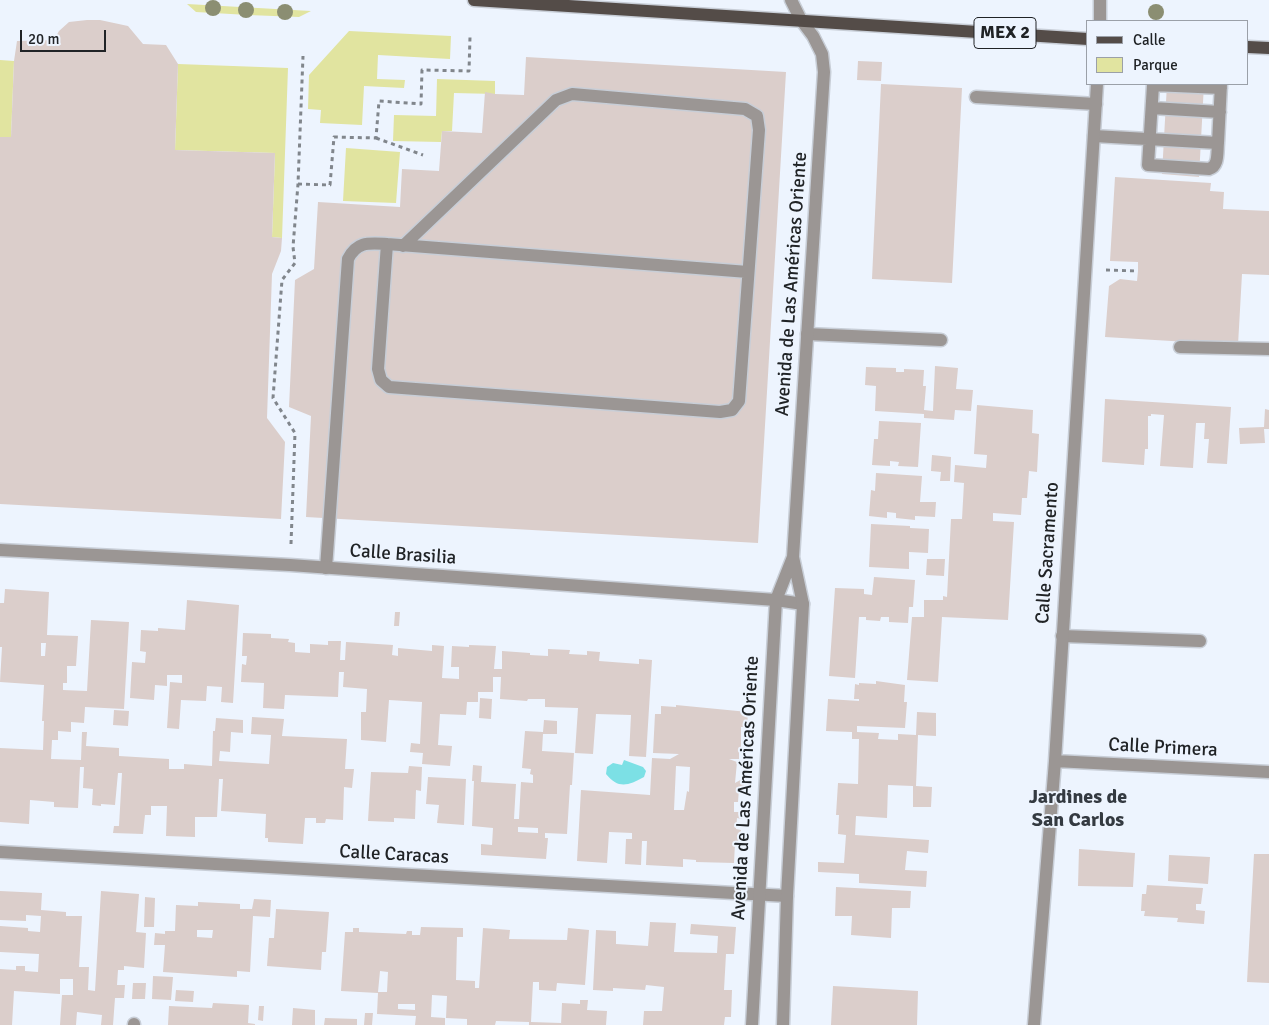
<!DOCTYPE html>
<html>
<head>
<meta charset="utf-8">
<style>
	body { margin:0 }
	#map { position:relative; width:1269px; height:1025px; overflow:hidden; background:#edf4fe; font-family:Signika,sans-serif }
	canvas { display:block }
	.legend { position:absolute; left:1086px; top:20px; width:162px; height:65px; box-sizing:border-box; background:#edf4fe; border:1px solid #9ba0a8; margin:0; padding:6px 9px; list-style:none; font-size:15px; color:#202326 }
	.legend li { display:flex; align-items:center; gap:10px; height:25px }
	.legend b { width:25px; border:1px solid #9ba0a8 }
	.scale { position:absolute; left:20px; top:30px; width:86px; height:22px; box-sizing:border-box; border:2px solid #202326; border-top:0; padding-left:6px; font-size:15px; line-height:18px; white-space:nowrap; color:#202326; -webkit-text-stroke:4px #edf4fe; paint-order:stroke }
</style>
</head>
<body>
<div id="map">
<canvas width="1269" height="1025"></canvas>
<ul class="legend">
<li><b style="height:6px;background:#544c48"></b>Calle</li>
<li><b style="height:14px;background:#e1e4a0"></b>Parque</li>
</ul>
<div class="scale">20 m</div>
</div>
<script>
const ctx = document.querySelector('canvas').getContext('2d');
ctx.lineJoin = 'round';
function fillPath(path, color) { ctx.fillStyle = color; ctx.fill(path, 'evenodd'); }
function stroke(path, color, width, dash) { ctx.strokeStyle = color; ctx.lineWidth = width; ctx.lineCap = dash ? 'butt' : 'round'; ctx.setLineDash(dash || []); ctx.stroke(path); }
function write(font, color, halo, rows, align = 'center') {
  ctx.font = font + ' Signika,sans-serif'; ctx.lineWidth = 4; ctx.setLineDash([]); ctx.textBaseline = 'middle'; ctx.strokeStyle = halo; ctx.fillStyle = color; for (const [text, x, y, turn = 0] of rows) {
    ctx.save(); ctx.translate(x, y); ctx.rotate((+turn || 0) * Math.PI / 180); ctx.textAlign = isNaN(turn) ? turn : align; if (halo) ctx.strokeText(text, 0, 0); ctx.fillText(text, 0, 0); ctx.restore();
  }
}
fillPath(new Path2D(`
	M187 4 311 11 299 17 248 15 196 12Z
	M349 31 451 36 450 59 378 55 377 79 405 80 404 88 364 86 362 125 320 123 321 110 308 109 309 75Z
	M0 60 14 61 11 137H0Z
	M178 64 288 68 282 238 272 237 275 153 175 150Z
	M437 79 495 81V94L454 93 452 131H442L441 142 393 141 394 115 436 116Z
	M346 148 400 152 396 203 343 201Z`), '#e1e4a0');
fillPath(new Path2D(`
	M624 760 643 767 646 771 644 777C628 786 618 789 606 774L607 767 613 763 622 765Z`), '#7ce0e5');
fillPath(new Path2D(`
	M87 20H100L128 26 143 44 166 45 178 64 175 150 275 153 272 237 282 238 281 251 272 274 267 418 285 442 281 519 0 504V137H11L14 61 17 41 54 40 59 31 69 22Z
	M526 57 786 72 758 543 306 517 311 416 289 407 295 280 314 269 318 202 400 207 402 169 439 171 442 131 482 133 485 92 495 94 524 95Z
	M858 61 882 62 881 81 857 80Z
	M881 84 962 88 952 283 872 279Z
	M1167 84H1204L1199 177 1162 174Z
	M1115 177 1211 183 1210 191 1224 192 1223 209 1269 211V275L1242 274 1238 345 1105 337 1109 286 1120 279 1137 281 1138 271V262L1110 261Z
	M935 366 958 368 956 389 973 390 971 411 955 410 954 420 924 418V414L875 411 876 386 865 385 866 367 896 368V372H904V369L924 370 923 386H926L924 410 933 411Z
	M1105 399 1231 407 1227 464 1207 463 1209 439H1204L1205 423H1196L1193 468 1160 466 1164 415 1151 414V416H1148V449H1145L1144 465 1102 462Z
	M977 405 1033 410 1032 433 1039 434 1037 472 1029 471 1027 498H1022L1021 515 993 513V521L1014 522 1008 620 942 617 938 682 907 680 912 617H924V600H943V596L947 597 951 519H962L964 483 954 482 955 465 986 468 987 455 974 454Z
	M1265 409 1269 410V429H1264L1265 443 1240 444 1239 428 1264 427Z
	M879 421 921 423 918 467 898 466 899 462 890 461V466L872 465 874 439H878Z
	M932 455 951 457 950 481H940L941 472 931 471Z
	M876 473 922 476 920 502H936L935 517 915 516V520L896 518V513L887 512V518L869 516 871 490 875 491Z
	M871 524 910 526V528L929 529 928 553 909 552V569L869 567Z
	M927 559H945L944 576 926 575Z
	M874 577 915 580 913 607H909L908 623 889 622V617H881L880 621 866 620V617H859L855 678 829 676 835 588 864 589V594L872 595Z
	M5 589 49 592 47 635 78 636 76 666H67V683H63V690L87 691 91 620 129 622 124 709 85 707 84 723 71 722V732L58 731V740H52L51 759 81 760 82 732H87L86 746 119 748V756L169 759V769H184V764L212 766 213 731H215L216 718 243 720V733L231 732 230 752 220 751 219 761 269 764 271 735 251 734 252 717 284 719 282 736 347 739 345 769H354L352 788 344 787 343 820 326 819 325 823H316V818H305L303 844 268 842V838H265L266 814 221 811 223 779H219L217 817H195V837L166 836 167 806H151V815H145L143 834 113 833 114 826H119L122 773H118L115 805 101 804V806L92 805 93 789 83 788 84 767H80L78 808 54 807V802L30 800 29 824 0 822V748L43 750 44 721H42L44 685 0 682 2 647H0V603H4ZM41 643H46L45 656H41Z
	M187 600 239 605 233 703 221 702 222 687 207 686 206 701 181 700 179 729 167 728 170 682 182 683V675H167V686L155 685 154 700 130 698 132 662 145 663 146 652 140 651 141 630 158 631V628L185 630Z
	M395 612H400L399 626H394Z
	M243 633 271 634V638L289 639 288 642 295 643V652L310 653V644L328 645V641H341L340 660H345L346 642 393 645 392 655 398 656V648L432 651V645L444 646 442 678 459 679V667H451L452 646 469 647V645L496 646 494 669H502V651L530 653V655L548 656V649L570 650 569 654 587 655V651L600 652 599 661 639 664V659L652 660 646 757 629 756 631 715 596 714 593 754 575 753 578 708 545 707V699H528L527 701 500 699 501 677H493V692H478V702H467L466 715 440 714 438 745 452 746 450 766 422 764 423 753 410 752 411 743 420 744 422 702 389 700 386 742 361 740V712H366L367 689 343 687 344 672H339L338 697 285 695 284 709 263 708 264 683 241 682 242 664 246 665 247 656H242Z
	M876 681 905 685 904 702H907L905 728 857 726V732L879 733 878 739 898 740V734L916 735 917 712 936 713V736L918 735 916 786 932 787 931 807H913V786L888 785 887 818 856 816 855 835 929 840 928 853 907 851 905 870 927 871 926 887 859 883V874L818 872V862L844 863 846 835 838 834 839 815H836L838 783 858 784 859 739H852V732L826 731 828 699 859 701V699H854L855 684 859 685V683L876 684Z
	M480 698 492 699 491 719 479 718Z
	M676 705 748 712 747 727H741V749H739V759H729L737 762 735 783 744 778V789H739L738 802H734V812H742V819L737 818 736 829 741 830 740 843H735L734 863 696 862V860L683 859V867L646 865 647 841H642L641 865 625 864 626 839H632V833L609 832 607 863 577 861 581 790 650 795 652 758 670 759 679 754 653 753 655 714H661V706L676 707ZM676 766 690 767 689 792 687 791 684 810H674Z
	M114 710 129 711 128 726 113 725Z
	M544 720 557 721V734H543L542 751 574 753 572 785H570L567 834 545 833V838H548L546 859 481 855V844L492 845 493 828 472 826 474 781H472L473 765 482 766 481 782 516 784 514 819H519L521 782 533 783V775L530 774 531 769 522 768 525 731 543 732ZM518 827 538 828V833L518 832Z
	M409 766 422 767 421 791 416 790 415 819 394 818V822L368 821 371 772 408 773Z
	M428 777 466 779 464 825 437 823 439 805 426 804Z
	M1079 849 1135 853 1133 887 1078 886Z
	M1254 854H1269V983L1247 982Z
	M1169 855 1210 857 1208 884 1168 881Z
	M1147 885 1203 888 1201 904H1196V910L1205 911 1204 924 1177 922 1178 918 1144 916 1145 911H1141L1142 894H1146Z
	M836 887 911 891 910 908H892L891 938 851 935 852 916H835Z
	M0 891 42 893 41 910 66 912V916H82L79 967H89L88 990 95 991 101 891 139 894 136 932 146 933 144 968 124 966V970H118L117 985H125L124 998H115L113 1025H101L102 1015 77 1012 76 1025H60L62 995H73V979H60V994L14 991 12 1025H0V969L16 970V966H25V971L38 972 39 954 0 952V926L28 928V931L40 932 41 916 26 915V921L0 920Z
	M145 897 155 898 154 927H144Z
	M254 899 271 900 270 917 253 916 250 972 237 971V977L163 972 165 945H154L155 933 165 934V931H175L176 905 198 906V902L240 904V909H252ZM197 930H213L212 938 197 937Z
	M276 909 329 912 326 952H322L321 970 267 966 269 938H274Z
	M650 922 676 923 674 952 717 953 718 936 690 934 691 924 736 927 734 954H726L724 990H732L731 1017H725L724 1025H643L644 1011H662L664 987 646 985 645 990 613 988V991L593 990 596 930 616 931V944L648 946Z
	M421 927 463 928V937H457L456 980 475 981V988H479L483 928 510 930 509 939 567 940 568 928 589 930 585 985 557 983 556 991 539 990V982H533L531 1022 561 1023V1025H529V1022L496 1021 495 1025H467V1019L446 1018 447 996 432 995 431 1017 445 1018V1025H415L416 1016 377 1014 378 993 341 991 345 932H353V928H359V932L406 934 407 931H412V935H420ZM380 971 388 972 387 992H378ZM398 1004H415V1010L398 1009Z
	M153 976 173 977 171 1000 152 999Z
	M133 983H146L145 999H132Z
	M833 986 918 991 917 1025H831Z
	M176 990 194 991 193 1002 175 1001Z
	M580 1000H588L587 1010 607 1011 606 1025H561L562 1003 580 1004Z
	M213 1003 249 1005 248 1023 255 1024V1025H168L169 1006 212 1008Z
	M259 1006H264L263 1021 258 1020Z
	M293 1008 315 1010V1025H292Z
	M365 1013H373L372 1025H364Z
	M325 1018 357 1019V1025H324Z`), '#dbcecb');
const service = new Path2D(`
	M976 97 1096 104
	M1152 108 1220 112
	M1094 136 1218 143 1221 84
	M1218 143C1217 153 1219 166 1209 169L1148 165 1153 85 1221 88
	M387 244 378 369 381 380 389 387 720 412 732 410 739 401 759 130 757 116 745 109 572 94 556 100 403 246
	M807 334 941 340
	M1180 347 1269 349
	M326 568 348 259C357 241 369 243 387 244L748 272
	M1062 636 1200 641
	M134 1025V1024`);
const minor = new Path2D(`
	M1100 21V0
	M0 550 290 565 776 600 803 604
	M1055 761 1269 772
	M0 852 787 896
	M1034 1025 1055 761 1097 84`);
const tertiary = new Path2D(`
	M752 1025 776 600 793 557
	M783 1025 787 896 803 604 793 557 824 72 822 54 813 36 801 20 791 0`);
const primary = new Path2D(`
	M474 0 1088 39
	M1248 47 1269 48`);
stroke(service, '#c8ced7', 15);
stroke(minor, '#c8ced7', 15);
stroke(tertiary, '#c8ced7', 15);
stroke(primary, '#c8ced7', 15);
stroke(new Path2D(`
	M376 138 423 155
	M298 184 330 185 334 137 376 138 379 101 421 104 422 70 469 71 470 37
	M1106 270 1138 271
	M291 544 295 433 273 398 282 280 295 263 293 247 298 184 303 56`), '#81868c', 3, [4, 4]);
stroke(service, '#9b9694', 12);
stroke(minor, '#9b9694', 12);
stroke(tertiary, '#9b9694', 12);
stroke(primary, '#544c48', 12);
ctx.fillStyle = '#8b8e72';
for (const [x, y] of [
	[213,8],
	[246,10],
	[285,12],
	[1156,12]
]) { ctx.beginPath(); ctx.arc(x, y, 8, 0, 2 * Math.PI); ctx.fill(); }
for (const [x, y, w] of [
	[1005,33,62]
]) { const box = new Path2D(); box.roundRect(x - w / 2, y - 15.5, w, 31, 4); ctx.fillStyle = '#edf4fe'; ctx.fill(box); stroke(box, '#202326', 1); }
write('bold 18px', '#202326', null, [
	["MEX 2",1005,33]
]);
write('19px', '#202326', '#edf4fe', [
	["Avenida de Las Américas Oriente",792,284,-86],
	["Calle Sacramento",1048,553,-86],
	["Calle Brasilia",403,555,4],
	["Calle Primera",1163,748,3],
	["Avenida de Las Américas Oriente",746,788,-87],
	["Calle Caracas",394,855,3]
]);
write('bold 20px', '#343a41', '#edf4fe', [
	["Jardines de",1078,798],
	["San Carlos",1078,821]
]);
</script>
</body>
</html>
